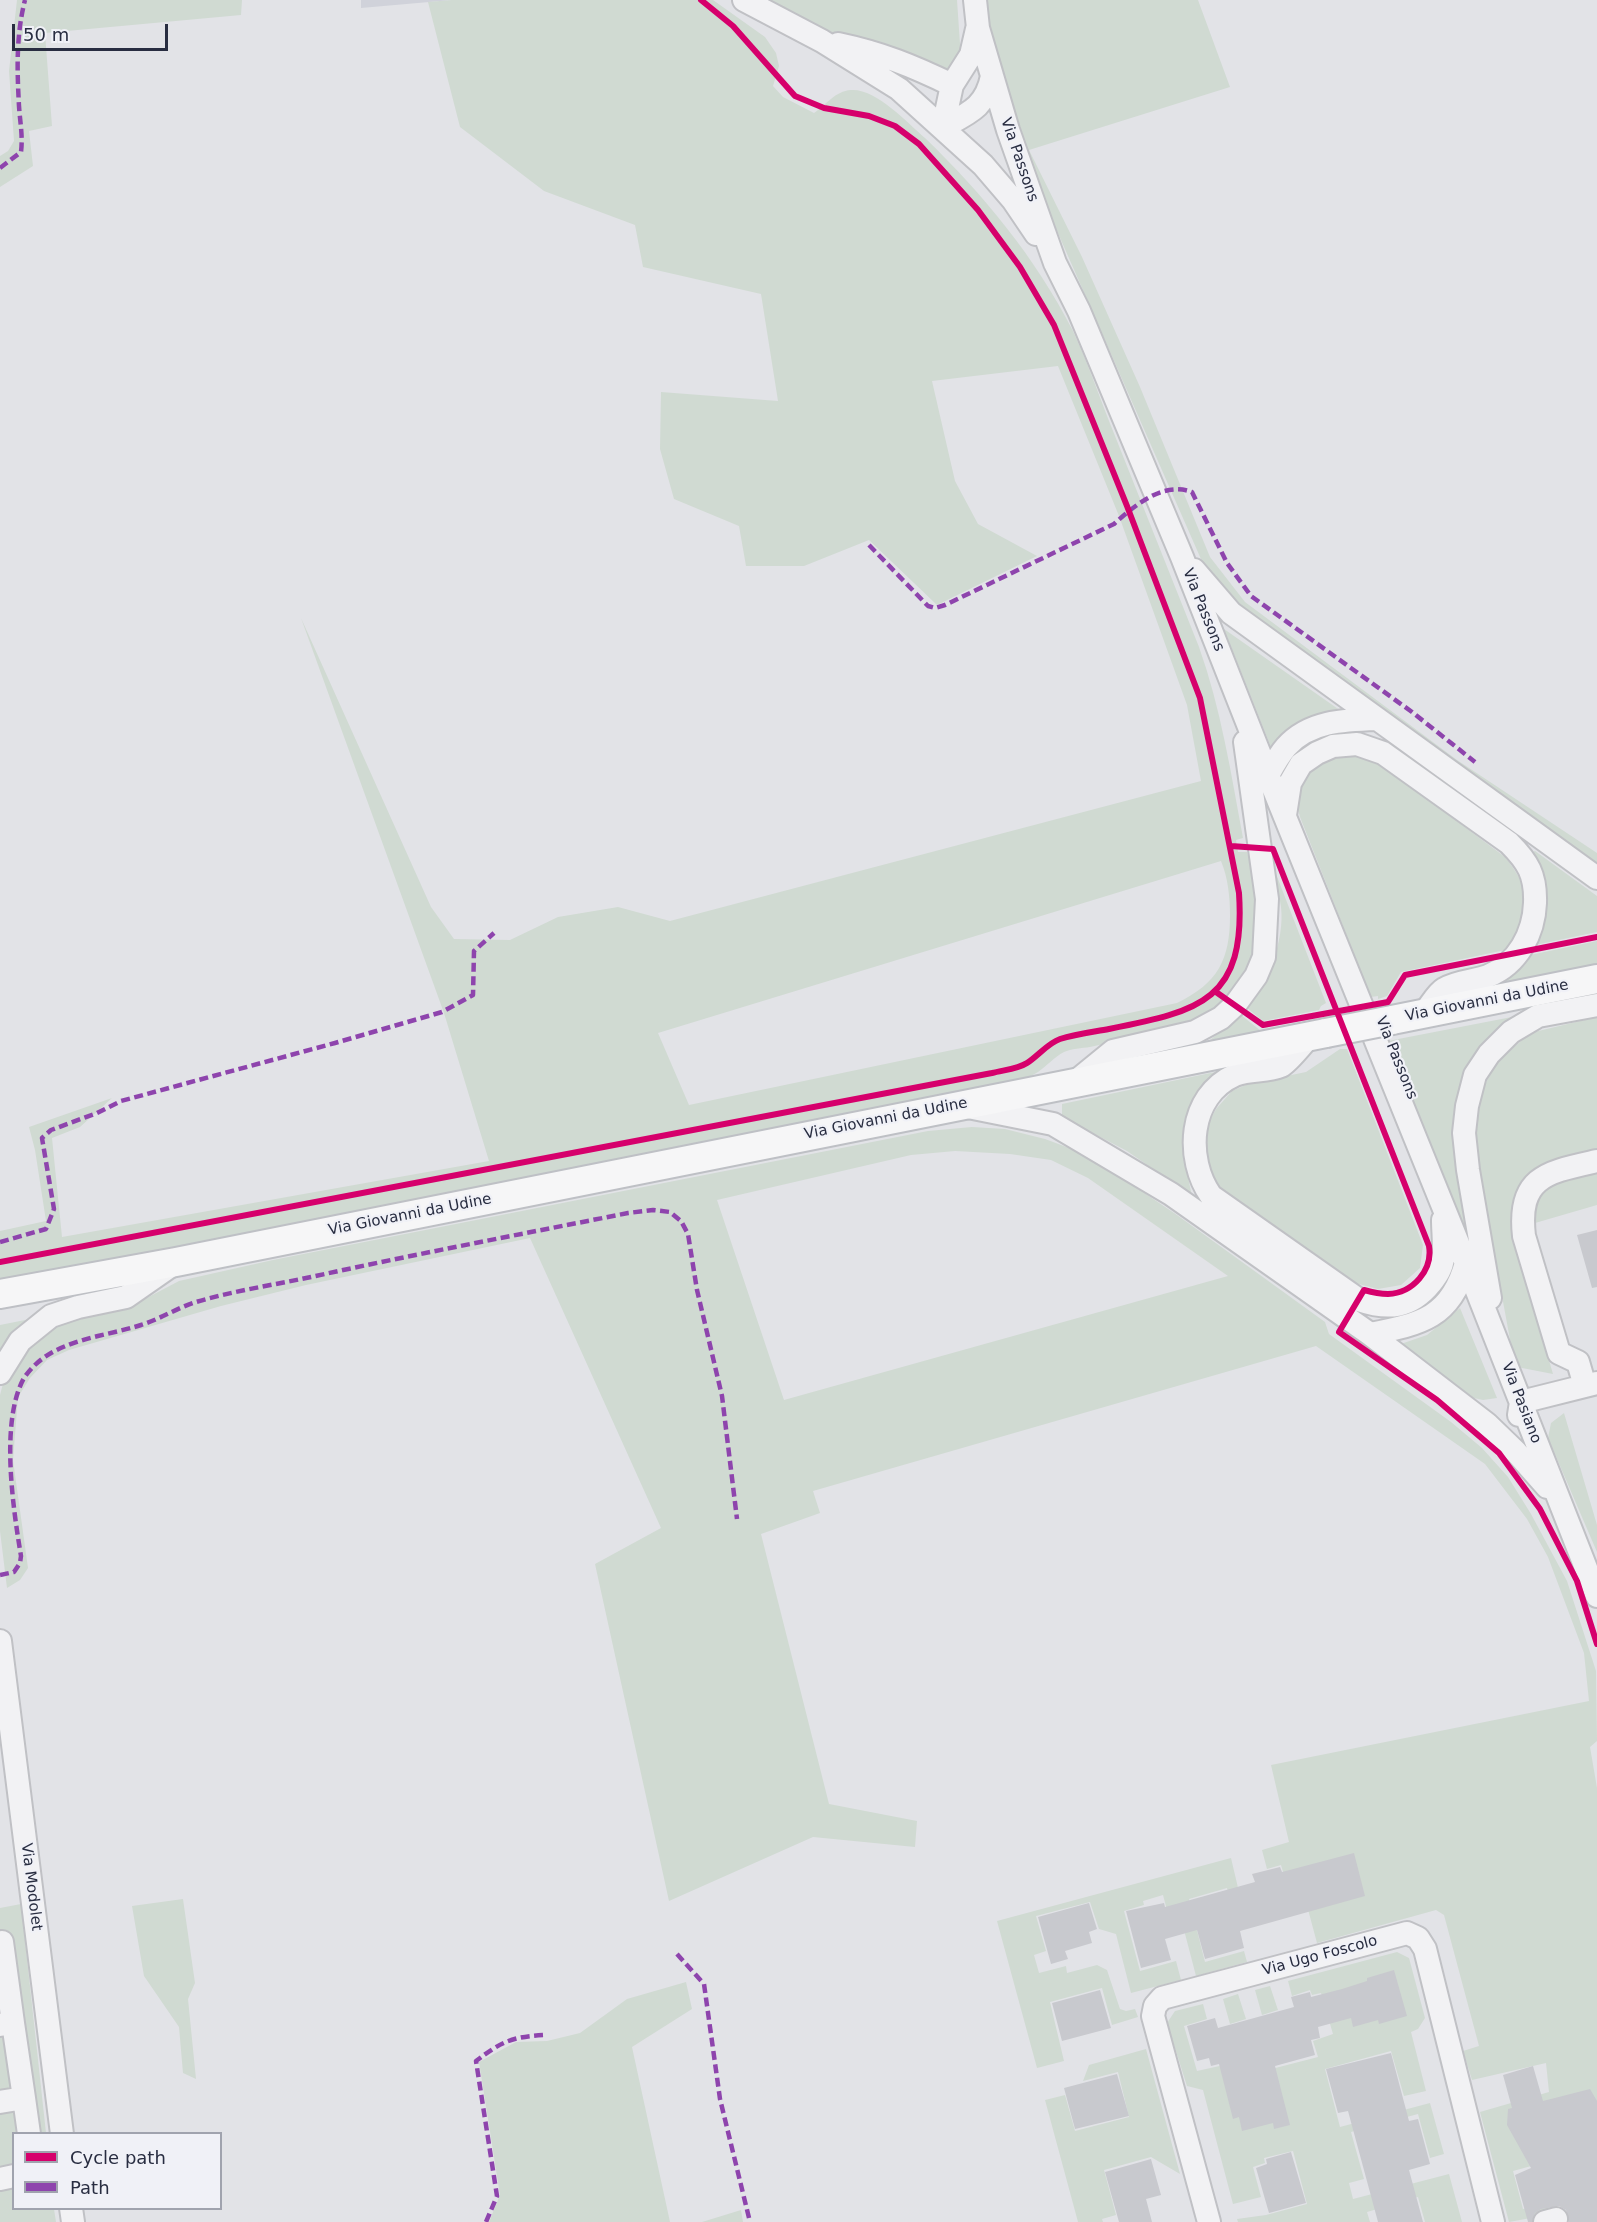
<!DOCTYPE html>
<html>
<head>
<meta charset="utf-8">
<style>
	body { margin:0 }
	#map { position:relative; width:1597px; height:2222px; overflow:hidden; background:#e2e3e7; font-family:"DejaVu Sans",sans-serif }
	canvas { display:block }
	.legend { position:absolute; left:12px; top:2132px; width:210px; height:78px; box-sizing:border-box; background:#f0f1f7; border:2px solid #a0a3ae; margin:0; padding:8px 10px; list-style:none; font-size:18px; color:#282d41 }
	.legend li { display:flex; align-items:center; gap:12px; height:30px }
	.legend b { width:30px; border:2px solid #a0a3ae }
	.scale { position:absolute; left:12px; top:24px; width:156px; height:27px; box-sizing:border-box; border:3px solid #282d41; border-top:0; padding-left:8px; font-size:18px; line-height:21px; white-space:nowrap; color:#282d41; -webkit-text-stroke:4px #f0f1f7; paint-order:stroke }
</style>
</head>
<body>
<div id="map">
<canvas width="1597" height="2222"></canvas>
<ul class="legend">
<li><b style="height:8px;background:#d6006c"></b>Cycle path</li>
<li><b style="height:8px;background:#8e44ad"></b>Path</li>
</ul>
<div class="scale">50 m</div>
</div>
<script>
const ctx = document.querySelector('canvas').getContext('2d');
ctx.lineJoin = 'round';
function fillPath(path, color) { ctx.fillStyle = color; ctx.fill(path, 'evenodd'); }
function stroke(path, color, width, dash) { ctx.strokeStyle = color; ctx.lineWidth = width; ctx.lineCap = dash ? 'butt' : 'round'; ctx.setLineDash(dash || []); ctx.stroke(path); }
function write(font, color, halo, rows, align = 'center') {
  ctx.font = font + ' "DejaVu Sans",sans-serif'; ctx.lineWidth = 4.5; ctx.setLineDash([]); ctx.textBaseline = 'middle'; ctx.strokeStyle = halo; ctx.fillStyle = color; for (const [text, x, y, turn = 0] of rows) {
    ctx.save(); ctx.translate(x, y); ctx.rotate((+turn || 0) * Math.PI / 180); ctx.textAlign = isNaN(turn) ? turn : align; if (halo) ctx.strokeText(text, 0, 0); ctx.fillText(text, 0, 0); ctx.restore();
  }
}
fillPath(new Path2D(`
	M361 0H452L361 8Z`), '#d0d2da');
fillPath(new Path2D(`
	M17 0H242L241 15 45 33 52 126 29 131 33 166 0 187V156L8 151 14 141 9 71Z
	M452 0H713L765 37 776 53 779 66 773 86 783 97 814 113C826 105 835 91 851 90 875 88 907 122 925 138 983 194 1036 258 1073 331 1089 365 1101 402 1115 436 1143 506 1171 577 1199 647 1221 709 1231 773 1243 838L1236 840 1238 852H1247C1271 929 1255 1009 1167 1031 1142 1037 1116 1041 1090 1047 1082 1048 1071 1049 1064 1052 1054 1057 1047 1066 1038 1072 1032 1076 1024 1079 1018 1082L0 1284V1231L46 1221 35 1150 29 1127 112 1098 80 1127 52 1138 62 1237 489 1161 444 1013 301 618 431 907 454 939 510 940 558 917 618 907 670 921 1201 781 1187 705 1119 516 1058 366 932 381 955 481 978 524 1037 556 937 605 869 540 804 566H746L739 526 674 499 660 449 661 392 778 401 761 294 643 267 635 225 544 191 460 127 428 2ZM1221 861C1228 878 1230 897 1230 915 1230 960 1218 983 1177 1003L689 1105 658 1033Z
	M765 0H957L960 44 965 47C955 63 952 72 932 70L871 40 831 32Z
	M985 0H1198L1230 87 1029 150 1082 257 1140 387 1210 557 1245 602 1457 760 1597 853V871L1237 608 1204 566 1036 183 990 37Z
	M1224 629 1341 711 1272 750Z
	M1341 756H1361L1379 763 1505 857C1535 895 1529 908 1510 949L1401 972 1387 996 1378 999V996L1371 997 1300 817C1299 812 1296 804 1297 798 1299 775 1322 763 1341 756Z
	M1535 851 1597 896V932L1535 945C1551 905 1543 892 1530 853Z
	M1271 861 1326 1003 1321 1006 1319 1010 1263 1021 1247 1008C1267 983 1285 941 1281 907 1279 892 1274 876 1271 861Z
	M1597 941V967L1509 984 1501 983 1525 965 1530 955Z
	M1241 1015 1261 1031 1210 1040Z
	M1517 1016 1464 1079 1452 1125 1457 1165 1472 1253 1388 1041Z
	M1597 1017V1205L1511 1230 1553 1374 1517 1367 1511 1345 1476 1155V1101L1497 1062 1530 1033Z
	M1340 1049H1347L1423 1245 1420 1268 1401 1285 1378 1289 1351 1282 1227 1196 1209 1176 1206 1155 1207 1126 1216 1109 1232 1091 1248 1084 1306 1072Z
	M1220 1071C1213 1080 1202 1090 1196 1100 1177 1134 1185 1161 1192 1196L1127 1151 1062 1117V1104Z
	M972 1127 1005 1129 1045 1139 1088 1155 1177 1215 1325 1322 1329 1334 1451 1422 1482 1448 1508 1477 1531 1514 1567 1581 1596 1671 1597 1741 1590 1747 1597 1788V2148L1513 2171 1523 2209 1560 2199 1536 2217 1509 2222 1480 2112 1549 2092 1546 2063 1472 2080 1463 2051 1479 2046 1444 1915 1436 1910 1317 1943 1306 1902 1284 1875 1281 1865 1267 1869 1262 1850 1289 1842 1271 1765 1589 1701 1584 1653 1548 1557 1527 1519 1485 1464 1316 1346 813 1491 820 1513 761 1534 829 1804 917 1821 915 1847 813 1837 669 1901 595 1564 661 1528 530 1238 306 1285 221 1306 69 1350 47 1360 30 1378 18 1397 13 1460 28 1568 20 1580 7 1588 0 1531V1395L5 1376 21 1351 64 1320 141 1301 179 1281 273 1260 928 1131ZM955 1151 1010 1154 1051 1160 1088 1178 1228 1276 784 1400 717 1200 911 1155Z
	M1460 1308 1497 1398 1483 1400 1465 1396 1398 1345 1427 1335Z
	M30 1319 0 1360V1325Z
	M1564 1413 1597 1525V1552L1548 1438 1551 1423Z
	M1231 1858 1243 1909 1234 1912 1227 1888 1189 1899 1205 1962 1244 1951 1247 1962 1196 1976 1183 1926 1171 1925 1163 1895 1143 1901 1144 1905 1124 1911 1140 1971 1176 1961 1181 1980 1131 1993 1116 1934 1099 1929 1090 1902 1036 1916 1046 1951 1034 1955 1039 1973 1066 1966 1067 1973 1097 1965 1107 1970 1120 2009 1126 2011 1135 2009 1138 2017 1112 2025 1102 1988 1050 2002 1064 2061 1037 2068 997 1921Z
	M183 1899 195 1983 188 1999 196 2079 183 2073 179 2027 144 1976 132 1906Z
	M21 1904 46 2133 14 2134V2208L54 2209 56 2222H0V1908Z
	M1397 1952 1409 1958 1425 2018 1418 2029 1411 2032 1426 2091 1404 2096 1391 2051 1325 2069 1340 2127 1430 2103 1444 2154 1430 2158 1418 2114 1351 2132 1364 2179 1349 2183 1353 2199 1449 2174 1462 2222H1425L1418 2197 1367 2212 1370 2222H1238L1237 2219 1266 2215 1307 2204 1293 2151 1264 2158 1265 2163 1253 2167 1261 2197 1233 2204 1203 2090 1187 2086 1167 2023 1175 2011 1203 2004 1207 2019 1184 2026 1197 2071 1224 2065 1229 2080 1318 2057 1313 2041 1333 2034 1321 1993 1312 1995 1310 1990 1292 1996 1288 1981Z
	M686 1982 692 2009 632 2047 670 2222H489L500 2195 479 2062 516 2042 547 2041 580 2033 627 1999Z
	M1270 1986 1278 2010 1262 2015 1255 1990Z
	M1238 1994 1246 2019 1230 2024 1223 1999Z
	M1146 2049 1180 2174 1151 2157 1104 2170 1116 2215 1102 2219 1103 2222H1078L1045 2100 1065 2095 1075 2131 1129 2117 1118 2072 1083 2081 1089 2065Z
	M741 2210 743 2222H702Z`), '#d0dad2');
fillPath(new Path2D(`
	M1597 1230V1287L1592 1288 1577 1235Z
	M1354 1853 1365 1896 1240 1931 1244 1948 1205 1959 1197 1930 1165 1939 1171 1960 1141 1968 1126 1911 1164 1903 1165 1907 1255 1882 1252 1874 1280 1867 1282 1872Z
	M1089 1903 1097 1929 1089 1932 1092 1943 1065 1951 1068 1959 1051 1964 1038 1917Z
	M1394 1970 1407 2016 1379 2024 1378 2020 1353 2027 1351 2018 1318 2027 1320 2038 1311 2040 1315 2055 1275 2066 1290 2125 1274 2129 1273 2123 1242 2131 1239 2117 1233 2119 1219 2064 1211 2066 1209 2058 1197 2061 1187 2026 1215 2018 1218 2028 1294 2007 1291 1997 1310 1992 1311 1997 1342 1989 1367 1981V1978Z
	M1100 1990 1111 2028 1062 2041 1052 2003Z
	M1391 2053 1409 2121 1418 2119 1430 2164 1409 2170 1423 2222H1378L1348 2111 1338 2113 1326 2069Z
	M1533 2066 1543 2101 1590 2089 1597 2101V2222H1569L1566 2210 1559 2206 1541 2209 1535 2213 1532 2222H1528L1515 2175 1531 2168 1507 2125 1508 2109 1512 2108 1503 2075Z
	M1117 2074 1129 2116 1075 2129 1064 2088Z
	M1291 2152 1306 2203 1269 2213 1256 2168 1267 2164 1266 2159Z
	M1151 2159 1161 2195 1146 2199 1152 2222H1119L1105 2172Z`), '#c8c9ce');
const minor = new Path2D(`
	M744 0 822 41 899 89 983 165 1013 200 1036 234
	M975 0 978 28 1008 130 1055 263 1079 311 1182 557 1268 775 1466 1263 1597 1596
	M838 44C881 53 913 66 952 85
	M943 127 952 85 971 55 977 29
	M943 127C969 113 986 107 992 76
	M1194 570 1231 613 1597 878
	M1268 775C1273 766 1279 755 1286 747 1309 721 1344 720 1377 719
	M1285 815 1290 783 1301 764 1317 753 1333 746 1357 744 1383 753 1509 843C1528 862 1536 875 1535 903 1534 933 1518 964 1488 976 1475 981 1457 981 1444 989 1437 993 1430 1006 1424 1013
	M1310 1036C1303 1043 1289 1062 1281 1066 1267 1072 1249 1069 1235 1075 1188 1096 1185 1159 1211 1196L1359 1300C1388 1310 1411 1308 1431 1283 1437 1275 1442 1268 1443 1258 1445 1246 1443 1232 1443 1220
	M1075 1082 1113 1051 1195 1032 1221 1018 1235 1005 1256 976 1264 957 1267 899 1245 742
	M968 1107 1053 1124 1171 1194 1370 1334 1487 1424 1516 1452 1547 1487
	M1490 1298 1468 1170 1464 1133 1467 1106 1475 1075 1489 1054 1511 1032 1538 1016 1597 1005
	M1370 1334C1421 1324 1451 1318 1466 1263
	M0 1373 20 1341 51 1316 78 1307 126 1297 172 1265
	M1585 1386 1578 1362 1559 1353 1524 1236C1517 1176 1548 1172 1597 1161
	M1519 1415 1521 1402 1597 1383
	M0 1641 62 2134
	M0 1943 2 1942 13 2023 0 2025
	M13 2023 24 2098
	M0 2102 24 2098 29 2134
	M0 2179 14 2176
	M71 2208 73 2222
	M1209 2222 1153 2016 1155 2006 1162 1998 1407 1933 1418 1938 1425 1949 1493 2222
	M1545 2222 1556 2219`);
const major = new Path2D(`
	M1392 1020 1597 979
	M0 1294 176 1262 1326 1033`);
stroke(minor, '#c0c1c5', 26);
stroke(major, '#bec0c5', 32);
stroke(minor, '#f2f2f4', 22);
stroke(major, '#f6f6f7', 28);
const majorBridge = new Path2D(`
	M1326 1033 1392 1020`);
stroke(majorBridge, '#bec0c5', 32, []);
stroke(majorBridge, '#f6f6f7', 28);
stroke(new Path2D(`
	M0 168 21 152C23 136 20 122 19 106 17 70 16 35 25 0
	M869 545 928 606 935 608 945 605 1114 524C1134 506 1163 481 1192 492L1227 563 1251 596 1412 712 1475 762
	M0 1242 46 1229 54 1209 42 1138 51 1130 97 1113 121 1101 335 1043 442 1012 473 995 474 951 494 933
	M0 1575 14 1572 20 1563 21 1556C13 1508 0 1421 24 1378 50 1339 101 1338 141 1325 160 1319 177 1308 196 1302 233 1291 273 1285 311 1277 416 1254 522 1234 628 1213L653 1210 670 1212 681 1221 688 1234 697 1290 722 1396 737 1519
	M677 1954 704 1984 720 2099 750 2222
	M486 2222 497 2196 476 2061C501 2042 511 2037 543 2035`), '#8e44ad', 4.5, [9, 4.5]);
stroke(new Path2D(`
	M1231 846 1273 849 1429 1246C1433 1270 1413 1293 1388 1294 1379 1294 1371 1292 1364 1290L1339 1332 1437 1400 1499 1453 1540 1509 1577 1581 1597 1644
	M1216 992 1263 1025 1388 1002 1405 975 1597 937
	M0 1262 992 1073C1003 1070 1018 1069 1027 1063 1038 1056 1048 1043 1060 1039 1076 1034 1093 1032 1109 1029 1201 1011 1246 1000 1239 893L1200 698 1127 506 1054 325 1020 267 978 210 919 144 895 126 869 116 824 108 795 96 733 26 701 0`), '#d6006c', 6);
write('15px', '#282d41', '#f0f1f7', [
	["Via Passons",1019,160,71],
	["Via Passons",1203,610,68],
	["Via Giovanni da Udine",1487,1001,-11],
	["Via Passons",1396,1058,68],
	["Via Giovanni da Udine",886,1119,-11],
	["Via Giovanni da Udine",410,1215,-11],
	["Via Pasiano",1521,1403,69],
	["Via Modolet",31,1887,83],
	["Via Ugo Foscolo",1320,1956,-15]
]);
</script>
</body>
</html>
